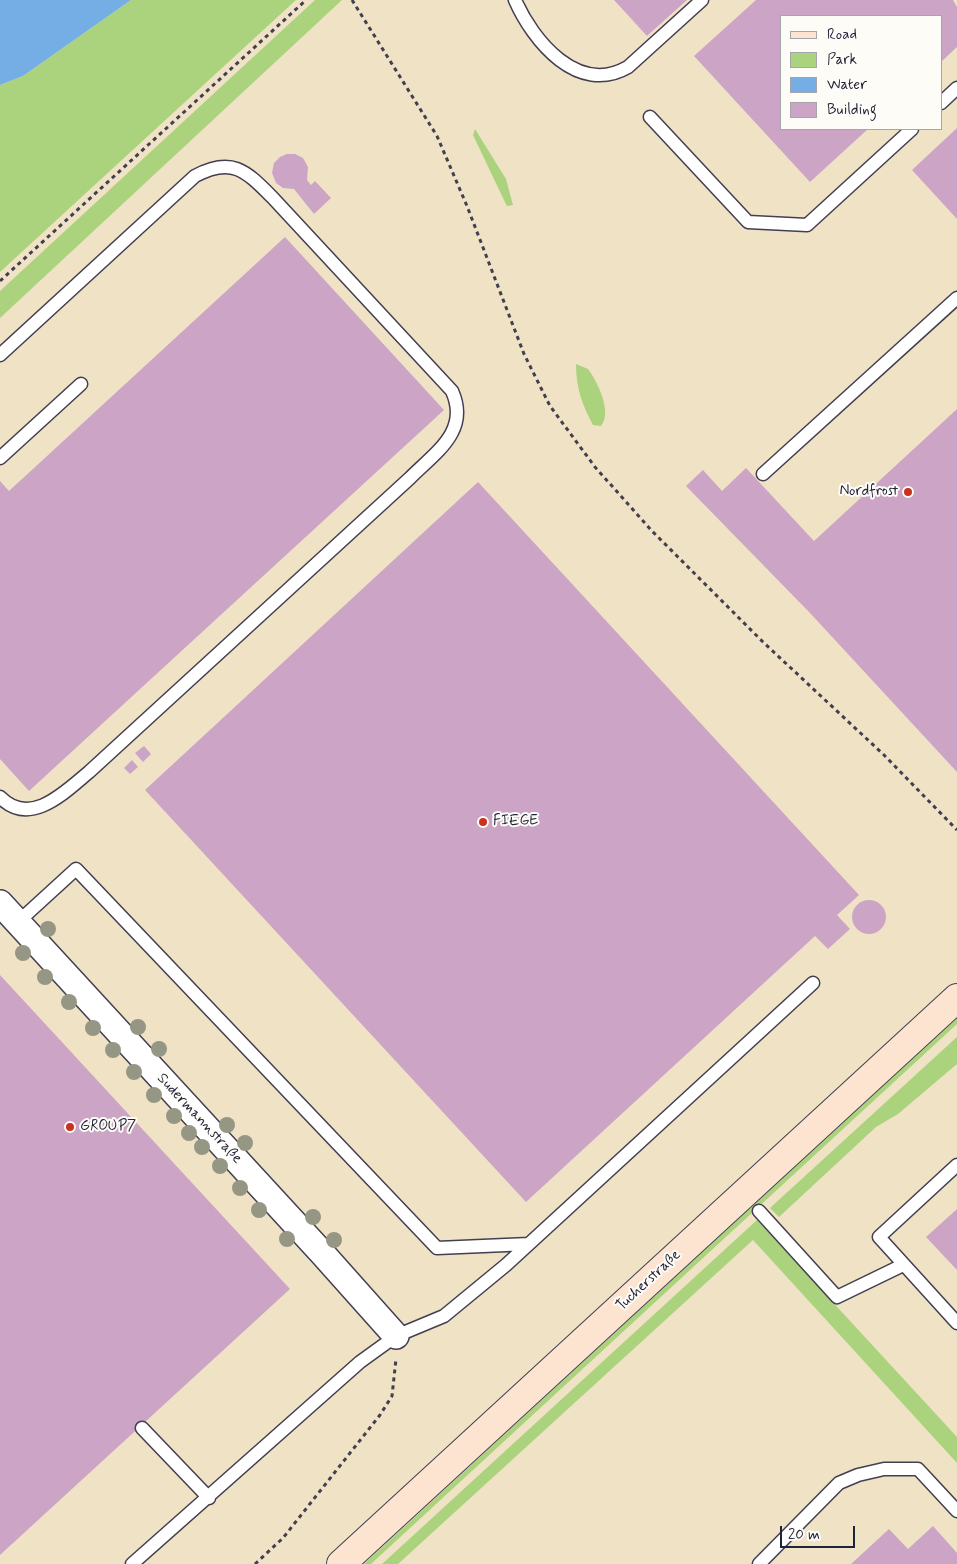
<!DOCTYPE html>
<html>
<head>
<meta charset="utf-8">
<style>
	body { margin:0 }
	#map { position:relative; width:957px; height:1564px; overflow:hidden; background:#f0e2c5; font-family:Mynerve,sans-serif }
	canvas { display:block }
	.legend { position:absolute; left:780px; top:15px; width:162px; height:115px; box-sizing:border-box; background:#fdfcf7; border:1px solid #a5a5ac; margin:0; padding:6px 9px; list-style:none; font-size:15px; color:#22223b }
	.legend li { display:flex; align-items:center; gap:10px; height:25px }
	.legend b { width:25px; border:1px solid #a5a5ac }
	.scale { position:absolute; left:780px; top:1526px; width:75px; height:22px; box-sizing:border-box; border:2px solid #22223b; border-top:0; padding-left:6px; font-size:15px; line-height:18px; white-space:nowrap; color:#22223b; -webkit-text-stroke:4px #fdfcf7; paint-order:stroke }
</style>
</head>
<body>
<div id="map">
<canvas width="957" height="1564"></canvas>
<ul class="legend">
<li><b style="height:6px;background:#fde4d0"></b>Road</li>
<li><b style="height:14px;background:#abd37d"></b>Park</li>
<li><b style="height:14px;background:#75aee5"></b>Water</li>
<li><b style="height:14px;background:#cca5c6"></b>Building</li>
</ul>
<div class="scale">20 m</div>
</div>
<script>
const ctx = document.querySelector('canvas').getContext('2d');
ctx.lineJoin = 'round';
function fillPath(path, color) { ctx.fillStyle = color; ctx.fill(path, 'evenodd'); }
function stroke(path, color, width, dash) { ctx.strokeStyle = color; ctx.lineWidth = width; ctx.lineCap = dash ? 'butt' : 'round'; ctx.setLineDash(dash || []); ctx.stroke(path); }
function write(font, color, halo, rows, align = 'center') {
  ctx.font = font + ' Mynerve,sans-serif'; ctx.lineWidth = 4; ctx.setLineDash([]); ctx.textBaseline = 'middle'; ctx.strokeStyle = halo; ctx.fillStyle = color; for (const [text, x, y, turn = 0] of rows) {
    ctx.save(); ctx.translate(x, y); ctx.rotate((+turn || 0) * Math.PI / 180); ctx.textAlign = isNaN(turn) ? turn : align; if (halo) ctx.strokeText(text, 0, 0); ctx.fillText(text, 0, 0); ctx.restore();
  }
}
fillPath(new Path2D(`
	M131 0H296L0 272V85L23 76Z
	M315 0H342L0 318V291Z
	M475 129 506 179 513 205 507 206 503 198 473 135Z
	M576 364 588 369C597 381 613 412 601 426L593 425C582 405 576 387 576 364Z
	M957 1017V1024L371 1564H364Z
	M957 1037V1064L898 1114 876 1127 779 1217 770 1208Z
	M757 1220 957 1437V1463L753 1240 398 1564H382Z`), '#abd37d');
fillPath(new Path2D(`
	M0 0H131L23 76 0 85Z`), '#75aee5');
fillPath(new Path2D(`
	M614 0H687L647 36Z
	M756 0H953L957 7V47L941 62V16H781V129H868L810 182 694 56Z
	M957 128V219L912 170Z
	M287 154H295L303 158 308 167 307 180 311 185 315 181 331 198 314 214 294 189 283 188 276 183 272 173 274 163 280 157Z
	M285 237 444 410 29 791 0 759V481L9 491Z
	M957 409V772L810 613 686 486 703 470 722 491 746 468 814 541Z
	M478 482 859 895 837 915 850 929 828 949 815 936 526 1202 145 790Z
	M144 746 151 754 143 762 135 753Z
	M132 760 138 767 130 774 124 768Z
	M852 917a17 17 0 1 1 34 0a17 17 0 1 1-34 0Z
	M0 975 290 1289 0 1555Z
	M957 1209V1270L926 1237Z
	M933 1526 957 1553V1564H851L889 1529 908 1549Z`), '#cca5c6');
const lane = new Path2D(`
	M515 0C533 41 578 96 628 67L702 0
	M941 103 957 88
	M650 117 748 222 807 225 912 129
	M0 355 195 176C232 156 246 171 272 197L452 391C470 431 436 452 410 478L89 772C65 792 30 828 0 797
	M0 458 81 384
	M763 474 957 298
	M18 922 76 869 437 1248 529 1244
	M957 1165 879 1237 957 1323
	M759 1211 837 1297 903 1265
	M142 1428 209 1498
	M132 1564 360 1362 396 1336 444 1316 506 1265 813 983
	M759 1564 839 1483 858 1475 884 1469H918L957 1511`);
const street = new Path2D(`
	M0 903 322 1253 396 1336`);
const secondary = new Path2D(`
	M341 1564 957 998`);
stroke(lane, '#413f50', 15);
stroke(street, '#413f50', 28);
stroke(secondary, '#413f50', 30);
stroke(new Path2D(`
	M352 0 437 136 467 206 524 354 550 406 595 467 652 531 763 642 884 755 957 830
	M0 281 306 0
	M255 1564 283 1538 380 1415 392 1396 396 1359`), '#413f50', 3, [4, 4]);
stroke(lane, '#fff', 12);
stroke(street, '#fff', 25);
stroke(secondary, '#fde4d0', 28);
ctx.fillStyle = '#959684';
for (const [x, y] of [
	[48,929],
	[23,953],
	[45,977],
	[69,1002],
	[138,1027],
	[93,1028],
	[159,1049],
	[113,1050],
	[134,1072],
	[154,1095],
	[174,1116],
	[227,1125],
	[189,1133],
	[245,1143],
	[202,1147],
	[220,1166],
	[240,1188],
	[259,1210],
	[313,1217],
	[287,1239],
	[334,1240]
]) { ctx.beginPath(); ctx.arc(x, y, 8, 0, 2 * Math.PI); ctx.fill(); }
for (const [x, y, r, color] of [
	[908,492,5,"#c8321e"],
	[483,822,5,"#c8321e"],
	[70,1127,5,"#c8321e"]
]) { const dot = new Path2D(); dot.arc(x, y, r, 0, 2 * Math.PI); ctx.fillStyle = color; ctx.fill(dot); stroke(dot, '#fdfcf7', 2); }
write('15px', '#22223b', '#fdfcf7', [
	["Nordfrost",898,492,"right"],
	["FIEGE",493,822],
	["GROUP7",80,1127]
], 'left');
write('15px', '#22223b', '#fdfcf7', [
	["Sudermannstraße",199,1119,47],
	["Tucherstraße",649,1281,-43]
]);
</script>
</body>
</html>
